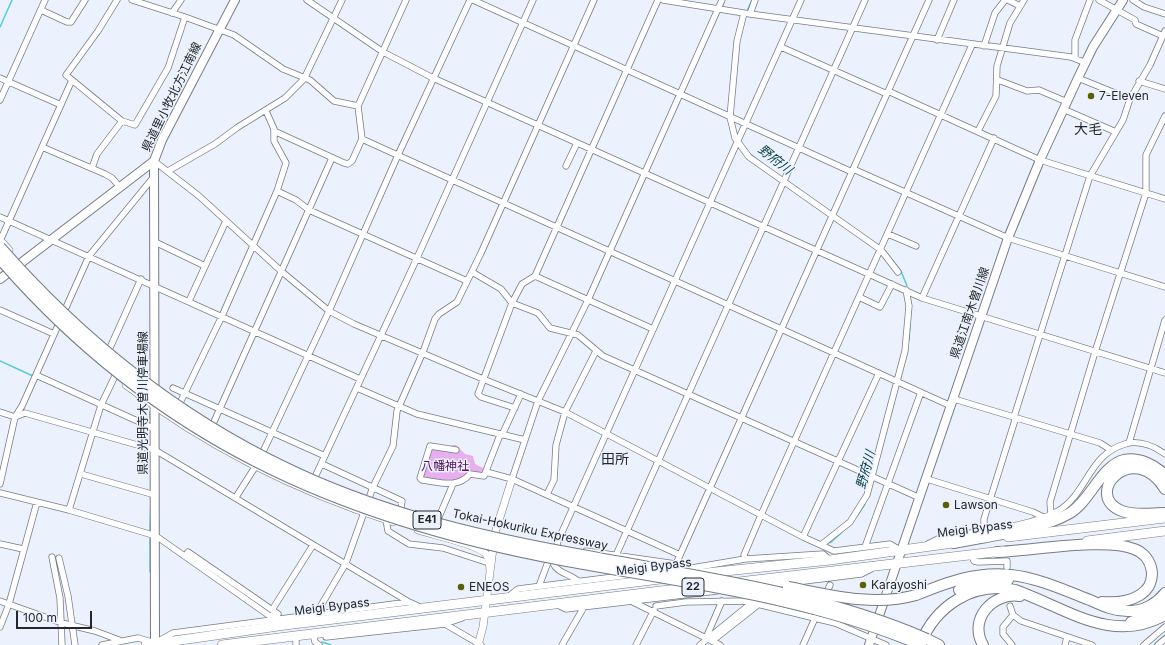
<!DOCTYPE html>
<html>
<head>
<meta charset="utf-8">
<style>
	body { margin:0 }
	#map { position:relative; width:1165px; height:645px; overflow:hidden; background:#ebf2fe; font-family:Inter,sans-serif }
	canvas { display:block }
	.scale { position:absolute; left:16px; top:611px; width:76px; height:18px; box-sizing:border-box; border:2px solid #24272b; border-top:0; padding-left:5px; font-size:12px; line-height:14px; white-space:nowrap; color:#24272b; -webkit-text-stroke:3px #ebf2fe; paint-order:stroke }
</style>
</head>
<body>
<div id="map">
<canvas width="1165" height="645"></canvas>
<div class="scale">100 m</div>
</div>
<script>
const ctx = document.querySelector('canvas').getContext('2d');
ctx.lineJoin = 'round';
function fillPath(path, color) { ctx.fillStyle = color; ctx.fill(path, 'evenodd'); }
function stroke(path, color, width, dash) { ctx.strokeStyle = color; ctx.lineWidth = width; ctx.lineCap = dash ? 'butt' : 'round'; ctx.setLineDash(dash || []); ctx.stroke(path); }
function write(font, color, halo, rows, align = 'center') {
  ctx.font = font + ' Inter,"Noto Sans JP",sans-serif'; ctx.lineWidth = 3; ctx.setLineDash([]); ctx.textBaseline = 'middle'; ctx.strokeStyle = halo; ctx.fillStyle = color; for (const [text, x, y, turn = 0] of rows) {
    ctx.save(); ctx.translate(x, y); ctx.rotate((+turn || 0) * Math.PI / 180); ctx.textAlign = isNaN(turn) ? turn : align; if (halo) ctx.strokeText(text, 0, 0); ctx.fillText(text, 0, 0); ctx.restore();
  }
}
fillPath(new Path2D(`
	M452 445H456L465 454 473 456 475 464 485 469 484 476 470 474 453 484 422 480 429 449H449Z`), '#e8afef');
stroke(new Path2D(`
	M747 11 752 0
	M0 27 12 0
	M749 153 762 163
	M885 251 901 271 907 286
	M909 340 910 326
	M0 361 33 376
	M150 412V425
	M151 471V491
	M857 516 865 504
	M150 530 151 496
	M830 543 841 533
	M150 572V539
	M322 642 331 645
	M1154 645 1165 635`), '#53cbd7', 1.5);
const minor = new Path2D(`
	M117 0 98 31 66 75 122 121 135 125 168 68 185 17
	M132 0 185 17 234 35 283 69 310 80 334 101 358 106
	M307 0 383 52 433 78 922 298 1165 373
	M473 0 852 172
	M663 0 750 14 1071 57 1086 63
	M1008 0 1020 6
	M1099 0 1135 20 1136 24 1163 36
	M1133 0 1144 7 1165 14
	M41 10 67 22H71L85 0
	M172 13 181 0
	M744 13 737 41 730 117 735 138 749 157 881 250 898 272
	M750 14 755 0
	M937 40 954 0
	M984 46 995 13 1005 0
	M781 47 887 94
	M1075 58V40L1090 0
	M0 78 61 105
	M1078 78 1130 99
	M998 80 1027 91 1039 90 1067 102
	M1139 81 1165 89
	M888 91 1040 160 1165 199
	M0 100 45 0
	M1063 109 1116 132
	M274 131 344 163 348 164 352 161 362 139 358 106 406 0
	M978 131 996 96 997 66 1010 23 1024 0
	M362 139 951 406
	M42 147 105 174 112 178 119 186
	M154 161 199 196 281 271 329 311 354 324 483 379 565 412 803 537 834 551 890 544 900 550
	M566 166 577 143
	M92 168 97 154 122 121
	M853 169 1008 238 1165 287
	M168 171 215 144 238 127 285 98 304 79 342 0
	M277 191 296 200 309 210 467 281
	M0 217 360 379
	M888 234 916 246
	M0 241 72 80
	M155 242 205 266
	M472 272 501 289 512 303 522 284 535 276 658 0
	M535 276 653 329
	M859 297 880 307 892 284
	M922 298 994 138
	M189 301 226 221
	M0 310 54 334
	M109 350 141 279
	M36 375 155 429
	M173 388 325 456
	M357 388 417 414 525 440
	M954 399 1100 443 1111 450
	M180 403 222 316 277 191 286 163 274 141V129L266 111
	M515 408 481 397 478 394 512 303 538 313 550 328 578 335 603 356 920 498
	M0 412 15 417 25 413 155 450 409 602
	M213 424 332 158
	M502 435 521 394
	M1129 443 1165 320
	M456 450 430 446 420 478 422 480C439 482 458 489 470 474L484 476 500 435
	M261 456 329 311 398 155 470 0
	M322 464 402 501 401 508
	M486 472 512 479 680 555
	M81 474 155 495
	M315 477 417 258 533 0
	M512 479 538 401 588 300 722 0
	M927 479 1033 512 1043 517
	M0 484 15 417 22 406 89 256 152 179H155
	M0 493 69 510 156 536 274 619
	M547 494 554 480 556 445 565 412 596 351
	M236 497 257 464
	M69 510 101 405 115 376
	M1051 514 1050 502 1095 352 1146 193V155L1165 116
	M386 520 388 531 409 544 443 548 489 563
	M436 524 453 484
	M984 530V519L1015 420 1014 417 1090 176 1123 120 1130 99 1150 65 1165 31
	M803 537 879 373
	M0 544 23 549
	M928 544 940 538C975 531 1028 528 1058 511 1088 493 1088 455 1125 444 1139 440 1154 446 1165 454
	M821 545 850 522 867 495 905 351 909 306 906 290
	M865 547 921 392
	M586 551 676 564
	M186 555 188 552 278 614 271 616
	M971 555 974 561 978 562 1007 561V567
	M52 557 60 598 62 645
	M59 558 68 596 75 645
	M745 559 744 555 761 515 972 45
	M613 562 865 0
	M677 570 676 564 680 555 929 0
	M680 570 745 559 823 554 830 560
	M578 581C570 574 557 573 553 563L558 541 801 0
	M539 586 548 562
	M764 586 861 574 871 569
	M825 596 830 585
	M508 597 518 589 630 575
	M0 601 62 623 95 631 119 640
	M633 602 720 645
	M558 605 566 609 574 608 717 591
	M656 606 686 602 745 601 835 623 886 645
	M1010 606 1013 615 1021 621 1092 645
	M272 610 313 545
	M316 614 346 563 373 487 393 446 397 411 423 352 435 319 439 314 457 302 481 253 594 0
	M445 624 481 645
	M0 627 9 604 37 502
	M326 637 445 624 462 618
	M314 638 315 642 319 645
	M706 638 722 601
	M712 641 759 604
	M102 645 138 638 155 643 173 633 409 602 422 608
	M296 645V640
	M562 645 584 607
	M636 645 654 610
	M700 645 754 601
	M803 645 816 616
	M1012 645 1003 634V627L1013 615
	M1065 645 1067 637
	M1144 645 1165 627
	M1158 645 1165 639`);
const tertiary = new Path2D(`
	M0 240 9 250
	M126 385C207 447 296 491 393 522
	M418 530C432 535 478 544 486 554 490 559 490 566 490 573
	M478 645 483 627 495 533 512 479`);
const secondary = new Path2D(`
	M0 279 154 161
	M155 645 154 161 162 140 235 0
	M869 645 1008 238 1040 160 1078 78 1093 47 1123 0`);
const trunk = new Path2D(`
	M1008 537 1165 518
	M1087 541 1165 531
	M697 574 830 560 960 542
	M739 582 1003 551
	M146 645 285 625 660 579
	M222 645 701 586`);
const motorway = new Path2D(`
	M1165 489C1133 438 1081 495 1122 511 1135 516 1152 513 1165 513
	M954 543C988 536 1041 530 1070 513 1090 501 1102 465 1124 460 1139 457 1155 465 1165 475
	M997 552C1031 551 1106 537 1134 549 1154 556 1159 583 1140 595 1129 602 1115 603 1102 602
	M959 590 984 582 1008 580
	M916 595C948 582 977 571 1011 575 1038 578 1064 590 1090 600 1103 606 1116 612 1131 611 1144 611 1157 603 1165 593
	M1131 622 1148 616 1165 605
	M927 639 939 645
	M920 645C935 606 973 581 1015 590 1066 608 1112 645 1165 615
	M983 645C968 619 993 592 1020 596`);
stroke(minor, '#767c87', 7);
stroke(tertiary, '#767c87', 8);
stroke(secondary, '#767c87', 10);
stroke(trunk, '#767c87', 10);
stroke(motorway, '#767c87', 12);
stroke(minor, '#fff', 5.5);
stroke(tertiary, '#fff', 7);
stroke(secondary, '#fff', 8);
stroke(trunk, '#fff', 9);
stroke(motorway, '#fff', 10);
const motorwayBridge = new Path2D(`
	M0 247C80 338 174 414 284 467 374 511 473 535 571 553 691 576 814 590 927 639
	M0 259C155 438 338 519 567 561 687 583 808 597 921 645
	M788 587C830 595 874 607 916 595`);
stroke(motorwayBridge, '#767c87', 12, []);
stroke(motorwayBridge, '#fff', 10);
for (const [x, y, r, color] of [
	[1091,96,4,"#5a6200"],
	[946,505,4,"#5a6200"],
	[863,585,4,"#5a6200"],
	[461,587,4,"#5a6200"]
]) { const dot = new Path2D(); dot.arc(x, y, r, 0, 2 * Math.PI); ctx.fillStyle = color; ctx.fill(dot); stroke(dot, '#ebf2fe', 1.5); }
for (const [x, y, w] of [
	[427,520,28],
	[693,587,22]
]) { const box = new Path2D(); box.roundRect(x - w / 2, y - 9, w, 18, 3); ctx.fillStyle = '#ebf2fe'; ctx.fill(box); stroke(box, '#24272b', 1); }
write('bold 11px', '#24272b', null, [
	["E41",427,520],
	["22",693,587]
]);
write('12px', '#24272b', '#ebf2fe', [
	["7-Eleven",1099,96],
	["Lawson",954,505],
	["Karayoshi",871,585],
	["ENEOS",469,587]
], 'left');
write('12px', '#24272b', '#ebf2fe', [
	["県道里小牧北方江南線",172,97,-64],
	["県道江南木曽川線",970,313,-71],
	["県道光明寺木曽川停車場線",143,403,-90],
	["Meigi Bypass",975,529,-7],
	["Tokai-Hokuriku Expressway",530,530,12],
	["Meigi Bypass",654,567,-7],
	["Meigi Bypass",332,607,-7]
]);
write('12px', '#56115e', '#ebf2fe', [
	["八幡神社",445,466]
]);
write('italic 13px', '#023d42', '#ebf2fe', [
	["野府川",775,160,38],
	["野府川",866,470,-74]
]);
write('14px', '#24272b', '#ebf2fe', [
	["大毛",1088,130],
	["田所",615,460]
]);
</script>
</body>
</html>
